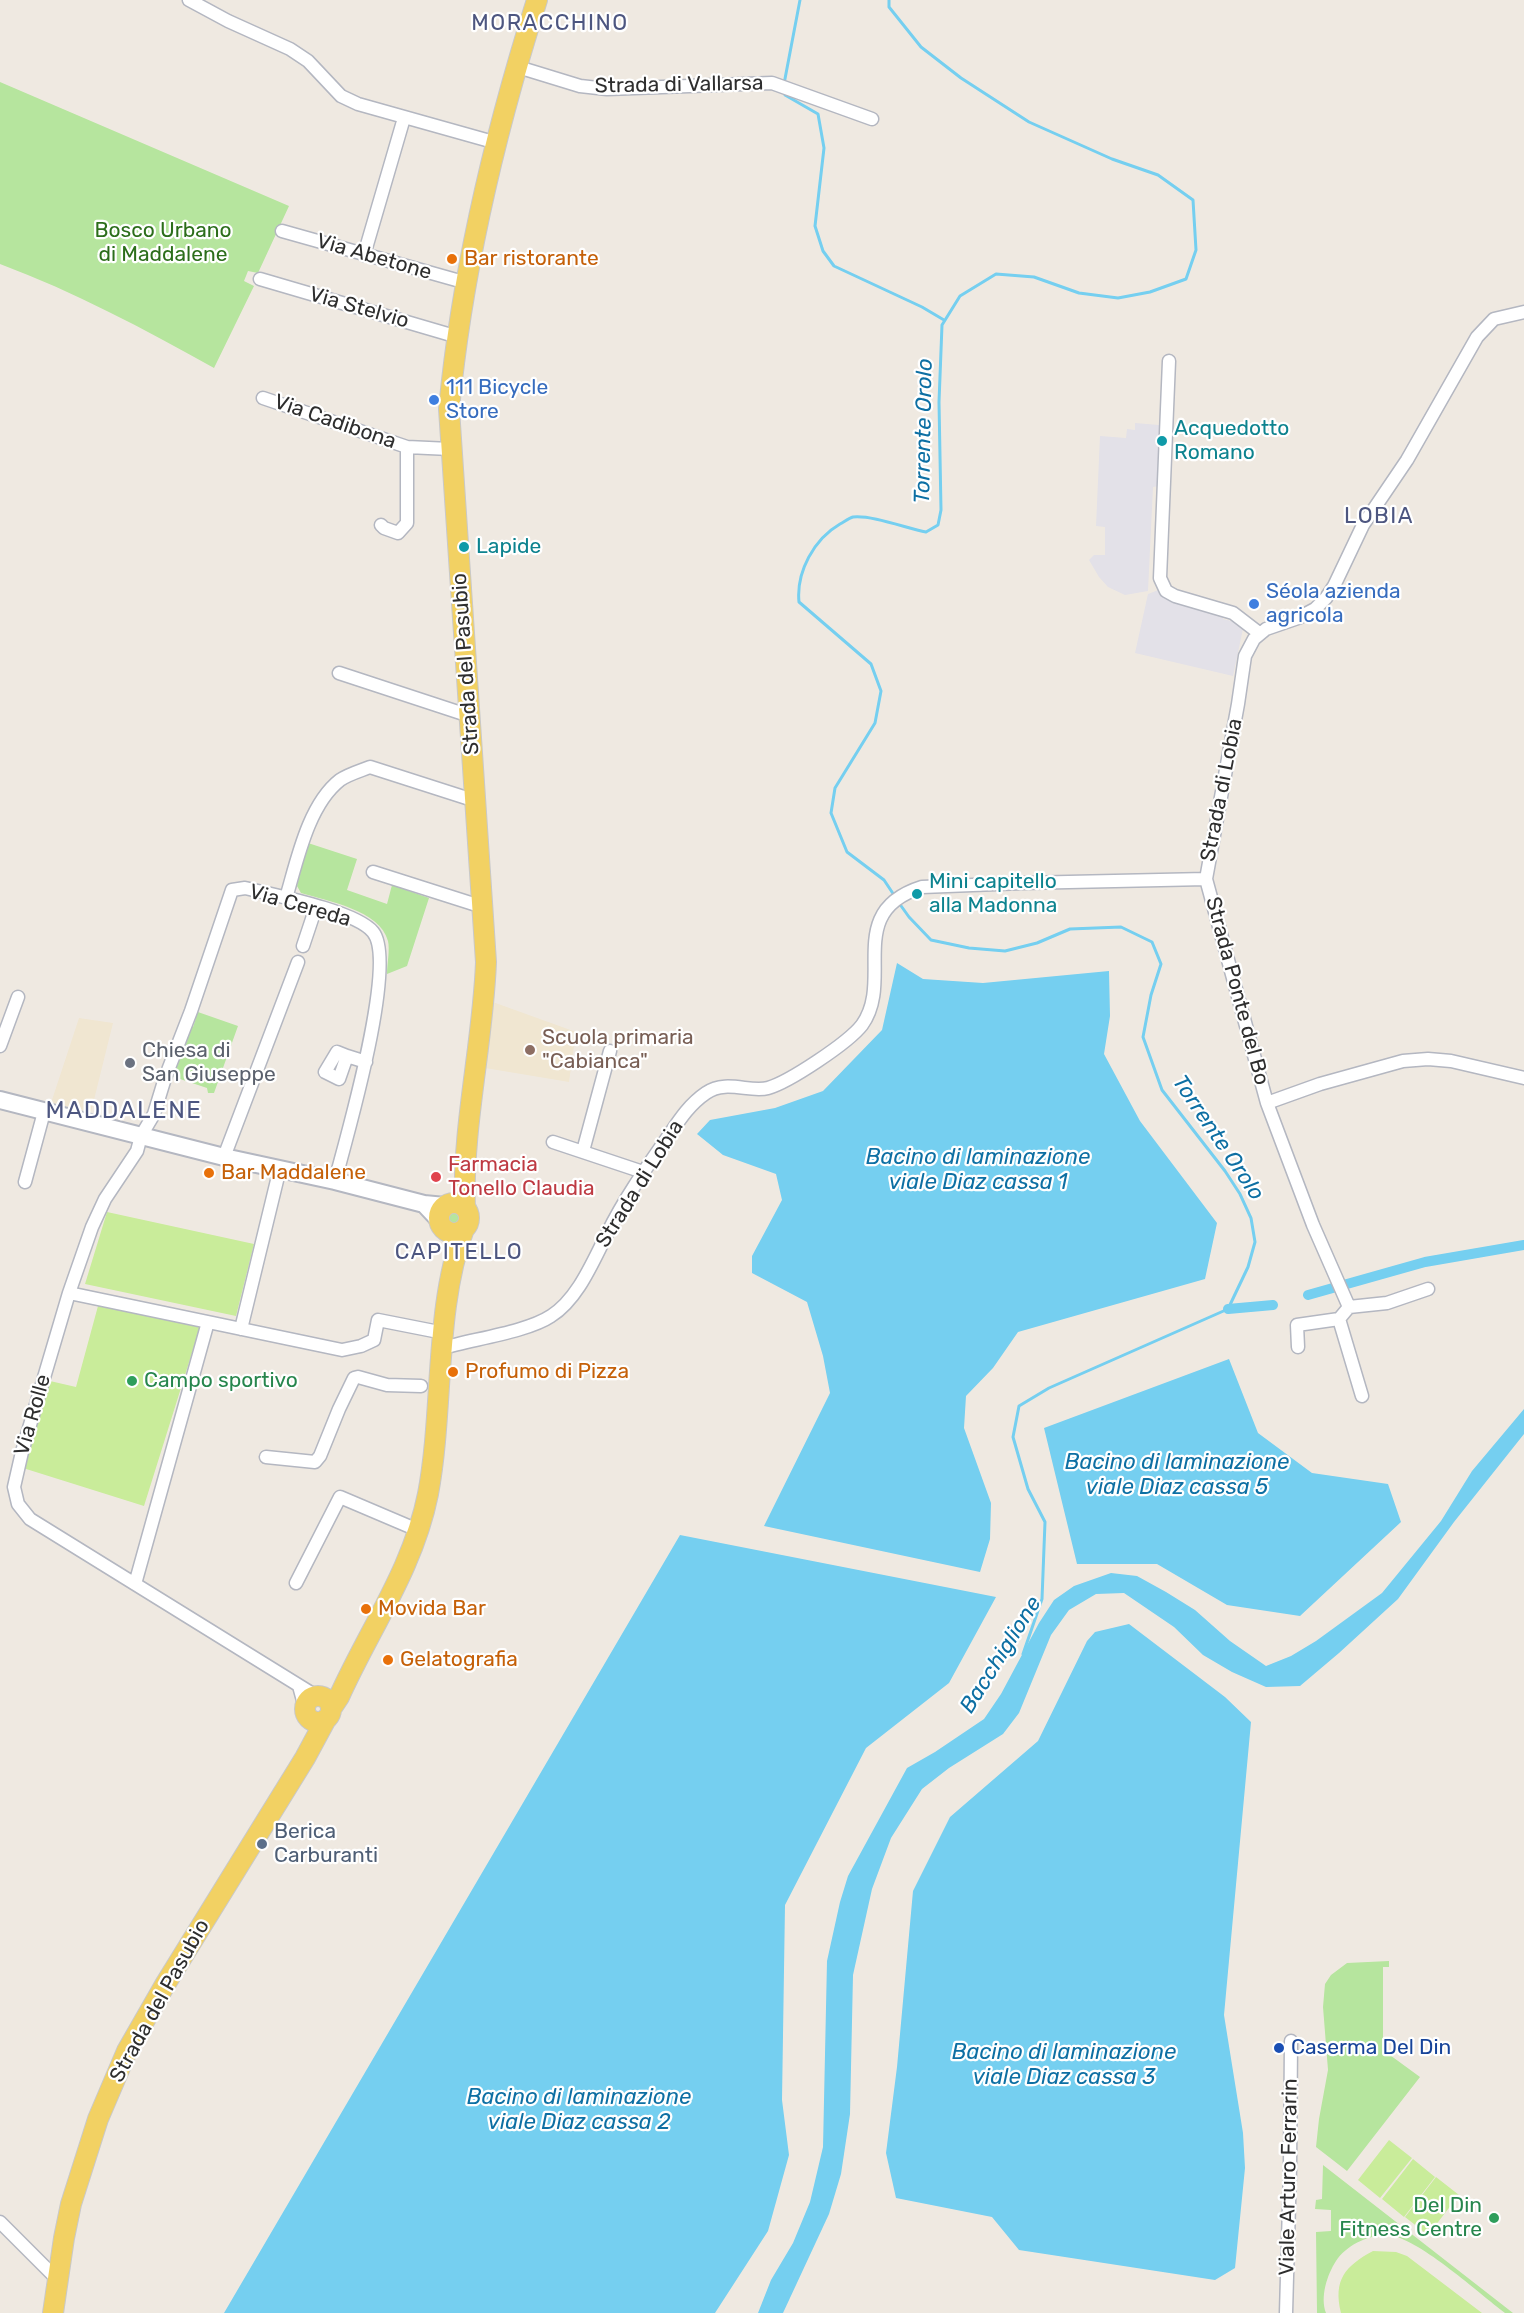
<!DOCTYPE html>
<html>
<head>
<meta charset="utf-8">
<style>
	body { margin:0 }
	canvas { display:block; background:#efe9e1 }
</style>
</head>
<body>
<canvas width="1524" height="2313"></canvas>
<script>
const ctx = document.querySelector('canvas').getContext('2d');
ctx.lineJoin = 'round';
function fillPath(path, color) { ctx.fillStyle = color; ctx.fill(path, 'evenodd'); }
function stroke(path, color, width, dash) { ctx.strokeStyle = color; ctx.lineWidth = width; ctx.lineCap = dash ? 'butt' : 'round'; ctx.setLineDash(dash || []); ctx.stroke(path); }
function write(font, color, halo, rows, align = 'center') {
  ctx.font = font + ' Rubik,sans-serif'; ctx.lineWidth = 4.5; ctx.setLineDash([]); ctx.textBaseline = 'middle'; ctx.strokeStyle = halo; ctx.fillStyle = color; for (const [text, x, y, turn = 0] of rows) {
    ctx.save(); ctx.translate(x, y); ctx.rotate((+turn || 0) * Math.PI / 180); ctx.textAlign = isNaN(turn) ? turn : align; if (halo) ctx.strokeText(text, 0, 0); ctx.fillText(text, 0, 0); ctx.restore();
  }
}
fillPath(new Path2D(`
	M1135 423 1159 425V486L1153 487 1148 591 1125 595 1108 587 1099 577 1089 560 1094 555H1105V527L1096 526 1100 436 1126 438 1127 429 1135 430Z
	M1161 589 1224 613 1223 619 1244 624 1233 676 1135 653 1148 594Z`), '#e3e1e8');
fillPath(new Path2D(`
	M490 1001 576 1032 569 1082 485 1068Z
	M79 1018 113 1023 91 1112 51 1103Z`), '#f0e6d1');
fillPath(new Path2D(`
	M0 82 289 206 258 273 248 271 244 281 254 286 214 368C144 329 75 292 0 264Z
	M308 843 357 859 347 890 387 904 392 885 429 898 407 966 387 974C387 964 390 950 388 941 380 910 327 901 301 893L297 886Z
	M195 1011 238 1026 214 1093H208L207 1088 171 1076 190 1026 193 1027 196 1018Z
	M446 1218a8 8 0 1 1 16 0a8 8 0 1 1-16 0Z
	M1389 1961V1967H1383V2050L1420 2077 1347 2171 1316 2147 1319 2119 1328 2070 1323 2007 1325 1984 1331 1975 1347 1963Z
	M1323 2165 1513 2313H1505C1480 2294 1420 2240 1392 2236 1372 2233 1347 2244 1336 2261 1327 2275 1320 2297 1326 2313H1317L1316 2232 1331 2231V2210L1315 2209 1316 2200 1322 2199Z`), '#b6e59e');
fillPath(new Path2D(`
	M107 1212 254 1244 236 1316 85 1284Z
	M105 1301 201 1324 144 1506 23 1468 50 1381 76 1387 98 1306 103 1307Z
	M1389 2140 1412 2158 1380 2198 1358 2180Z
	M1413 2159 1435 2177 1404 2217 1382 2199Z
	M1436 2177 1459 2195 1428 2235 1405 2217Z
	M1373 2251 1396 2252 1407 2256 1482 2313H1341C1333 2280 1345 2266 1373 2251Z`), '#c9ec9a');
fillPath(new Path2D(`
	M897 963 923 979 983 983 1109 971 1110 1016 1104 1054 1140 1121 1217 1223 1205 1279 1018 1332 993 1368 966 1396 964 1428 991 1503 990 1539 980 1572 764 1526 830 1393 823 1356 807 1302 752 1273V1256L782 1200 776 1174 723 1155 697 1134 710 1120 775 1108 823 1091 882 1030Z
	M1229 1359 1258 1433 1312 1473 1388 1484 1401 1522 1300 1616 1227 1605 1157 1564H1077L1044 1428Z
	M1524 1409V1434L1454 1522 1398 1599 1339 1653 1300 1686 1266 1687 1232 1672 1203 1655 1174 1627 1124 1593 1096 1594 1069 1610 1051 1635 1019 1713 1003 1734 949 1768 922 1789 891 1838 872 1889 853 1975 850 2114 841 2174 829 2214 783 2313H758L771 2280 793 2243 810 2202 823 2147 827 1961 840 1902 848 1876 907 1768 935 1752 984 1719 1001 1694 1039 1623 1054 1600 1074 1586 1111 1573 1137 1576 1166 1592 1195 1610 1230 1641 1266 1666 1291 1656 1316 1641 1382 1593 1441 1521 1472 1471Z
	M680 1535 996 1597 949 1683 866 1748 785 1905 782 2100 789 2155 768 2231 715 2313H224Z
	M1129 1624 1225 1697 1251 1722 1224 2015 1243 2133 1245 2168 1235 2268 1215 2280 1019 2250 992 2217 896 2198 886 2153 897 2067 913 1891 950 1817 1038 1741 1087 1641 1095 1632Z`), '#75cff0');
stroke(new Path2D(`
	M889 0V7L921 47 961 78 1029 122 1112 159 1158 175 1193 200 1196 250 1186 279 1150 292 1118 298 1079 293 1034 277 996 274 960 296 942 325 939 402 941 510 938 525 926 532C906 528 872 515 853 517 849 518 844 522 840 524 814 539 796 572 799 602L871 664 881 691 875 723 835 788 831 813 847 852 884 880 896 898
	M784 84 800 0
	M785 90V95L818 114 824 148 815 226 823 251 834 266 922 307 944 320
	M899 903 909 917 931 940 969 948 1005 951 1037 943 1070 929 1121 927 1152 942 1161 964 1151 995 1143 1037 1162 1090 1225 1171 1240 1194 1251 1218 1255 1242 1248 1267 1228 1309 1049 1388 1019 1406 1013 1437 1028 1489 1045 1522 1042 1599 1023 1654`), '#75cff0', 3);
stroke(new Path2D(`
	M1308 1295 1425 1262 1524 1245
	M1228 1309 1273 1305`), '#75cff0', 10);
const street = new Path2D(`
	M189 0 228 21 290 49 308 61 341 96 358 104 497 143
	M518 67 580 86 607 89 772 83 872 119
	M282 231 467 283
	M364 255 404 118
	M260 279 458 337
	M1169 361 1160 578 1166 591 1175 596 1233 613 1259 633
	M263 398 407 447 450 449
	M381 525 384 528 398 533 407 523V447
	M339 673 470 716
	M373 872 483 907
	M1206 879 1267 1103 1313 1225 1349 1307
	M286 898C297 861 308 805 340 780 349 774 360 771 370 767L476 801
	M303 946 316 907
	M0 1046 18 997
	M347 1056 337 1052 325 1072 339 1079 347 1056 366 1062
	M1267 1103 1320 1084 1403 1061 1428 1059 1451 1061 1524 1078
	M553 1142 643 1172
	M583 1151 610 1051
	M224 1157 298 962
	M25 1182 44 1112
	M69 1293 208 1322 135 1584
	M1349 1307 1339 1319 1362 1396
	M1349 1307 1387 1303 1428 1289
	M208 1322 342 1350 361 1346 374 1340 378 1320 444 1333
	M241 1329 280 1168
	M1298 1347 1297 1325 1339 1319
	M443 1348C473 1339 527 1332 551 1316 578 1299 593 1261 607 1234 623 1201 644 1171 665 1141 677 1124 687 1106 706 1093 726 1079 750 1093 768 1088 789 1082 848 1043 862 1025 895 979 843 912 922 887L1023 883 1206 879 1238 704 1245 656 1254 639 1266 629 1298 618 1315 609 1326 598 1334 586 1363 525 1407 460 1477 337 1494 319 1524 312
	M266 1457 315 1462 320 1456 339 1409 354 1378 358 1377 387 1385 421 1386
	M296 1583 340 1497 420 1531
	M299 1686 305 1708
	M316 1696 30 1519 18 1504 14 1487 22 1452 69 1293 92 1227 105 1199 137 1151 141 1136 154 1114 165 1078 191 1011 232 890 245 888C274 895 356 911 373 932 398 962 346 1139 335 1181
	M0 2222 58 2280
	M1286 2313 1290 2168 1291 2041`);
const secondary = new Path2D(`
	M0 1100 224 1157 335 1181 424 1204 445 1206
	M424 1204 439 1220`);
const primary = new Path2D(`
	M439 1218a15 15 0 1 1 30 0a15 15 0 1 1-30 0Z
	M465 1208C462 1126 483 1044 486 962L449 409C462 270 495 133 537 0
	M305 1709a13 13 0 1 1 26 0a13 13 0 1 1-26 0Z
	M331 1709 339 1697C370 1628 413 1569 428 1494 444 1409 434 1309 464 1229
	M53 2313 64 2238 71 2204 98 2119 127 2051 166 1983 305 1758 326 1719`);
stroke(street, '#b4b7c1', 15);
stroke(secondary, '#b4b7c1', 20);
stroke(primary, '#c9c9c9', 22);
stroke(street, '#fff', 12);
stroke(secondary, '#fff', 16);
stroke(primary, '#f2d163', 20);
for (const [x, y, r, color] of [
	[452,259,6,"#e8710a"],
	[434,400,6,"#3f7fe0"],
	[1162,441,6,"#0f9aa8"],
	[464,547,6,"#0f9aa8"],
	[1254,604,6,"#3f7fe0"],
	[917,894,6,"#0f9aa8"],
	[530,1050,6,"#8d6e63"],
	[130,1063,6,"#6b7280"],
	[209,1173,6,"#e8710a"],
	[436,1177,6,"#e0444e"],
	[453,1372,6,"#e8710a"],
	[132,1381,6,"#2e9e5b"],
	[366,1609,6,"#e8710a"],
	[388,1660,6,"#e8710a"],
	[262,1844,6,"#5c6f8a"],
	[1279,2048,6,"#1a4fb4"],
	[1494,2218,6,"#2e9e5b"]
]) { const dot = new Path2D(); dot.arc(x, y, r, 0, 2 * Math.PI); ctx.fillStyle = color; ctx.fill(dot); stroke(dot, '#fff', 2); }
write('21px', '#2e2e2e', '#fff', [
	["Strada di Vallarsa",679,85,-1],
	["Via Abetone",374,257,16],
	["Via Stelvio",359,308,16],
	["Via Cadibona",335,422,19],
	["Strada del Pasubio",466,664,-94],
	["Strada di Lobia",1222,790,-79],
	["Via Cereda",300,906,16],
	["Strada Ponte del Bo",1237,991,75],
	["Strada di Lobia",640,1184,-58],
	["Via Rolle",33,1415,-74],
	["Strada del Pasubio",160,2001,-61],
	["Viale Arturo Ferrarin",1289,2177,-89]
]);
write('21px', '#2c6e1b', '#fff', [
	["Bosco Urbano",163,231],
	["di Maddalene",163,255]
]);
write('21px', '#c56008', '#fff', [
	["Bar ristorante",464,259],
	["Bar Maddalene",221,1173],
	["Profumo di Pizza",465,1372],
	["Movida Bar",378,1609],
	["Gelatografia",400,1660]
], 'left');
write('21px', '#366cbe', '#fff', [
	["111 Bicycle",446,388],
	["Store",446,412],
	["Séola azienda",1266,592],
	["agricola",1266,616]
], 'left');
write('21px', '#0d838f', '#fff', [
	["Acquedotto",1174,429],
	["Romano",1174,453],
	["Lapide",476,547],
	["Mini capitello",929,882],
	["alla Madonna",929,906]
], 'left');
write('21px', '#785e54', '#fff', [
	["Scuola primaria",542,1038],
	["\"Cabianca\"",542,1062]
], 'left');
write('21px', '#5b616d', '#fff', [
	["Chiesa di",142,1051],
	["San Giuseppe",142,1075]
], 'left');
write('21px', '#be3a42', '#fff', [
	["Farmacia",448,1165],
	["Tonello Claudia",448,1189]
], 'left');
write('21px', '#27864d', '#fff', [
	["Campo sportivo",144,1381],
	["Del Din",1482,2206,"right"],
	["Fitness Centre",1482,2230,"right"]
], 'left');
write('21px', '#4e5e75', '#fff', [
	["Berica",274,1832],
	["Carburanti",274,1856]
], 'left');
write('21px', '#164399', '#fff', [
	["Caserma Del Din",1291,2048]
], 'left');
ctx.letterSpacing = '1.5px';
write('22px', '#4d5680', '#fff', [
	["MORACCHINO",550,24],
	["LOBIA",1379,517],
	["CAPITELLO",459,1253]
]);
ctx.letterSpacing = '0px';
write('italic 22px', '#0d6fa3', '#fff', [
	["Torrente Orolo",924,431,-89],
	["Torrente Orolo",1218,1138,56],
	["Bacino di laminazione",978,1158],
	["viale Diaz cassa 1",978,1183],
	["Bacino di laminazione",1177,1463],
	["viale Diaz cassa 5",1177,1488],
	["Bacchiglione",1001,1655,-58],
	["Bacino di laminazione",1064,2053],
	["viale Diaz cassa 3",1064,2078],
	["Bacino di laminazione",579,2098],
	["viale Diaz cassa 2",579,2123]
]);
ctx.letterSpacing = '1.5px';
write('24px', '#4d5680', '#fff', [
	["MADDALENE",124,1111]
]);
ctx.letterSpacing = '0px';
</script>
</body>
</html>
